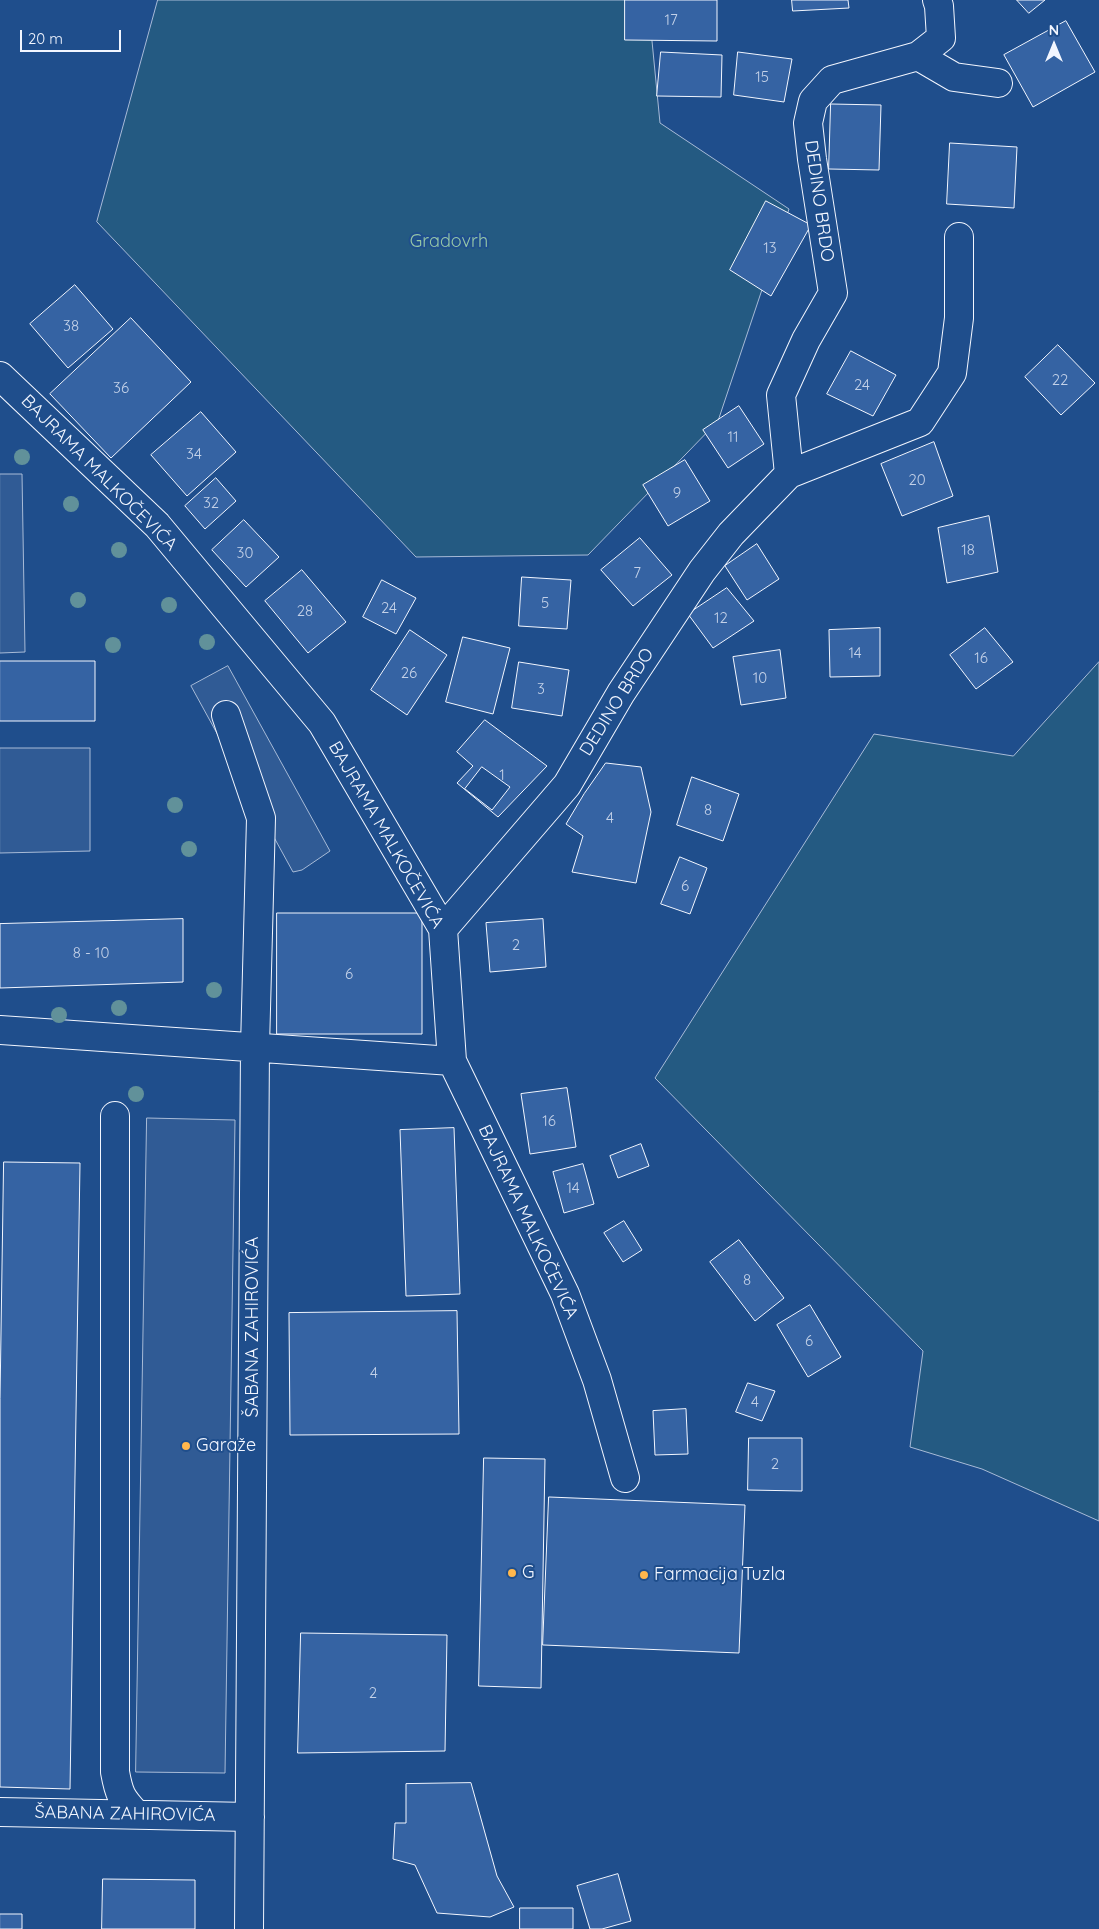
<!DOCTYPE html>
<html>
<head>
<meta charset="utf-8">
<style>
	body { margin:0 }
	#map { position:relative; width:1099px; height:1929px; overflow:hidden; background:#1f4e8c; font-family:Quicksand,sans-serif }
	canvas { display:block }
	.north { position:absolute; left:1029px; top:20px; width:50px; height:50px; -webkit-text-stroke:4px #1f4e8c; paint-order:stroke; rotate:0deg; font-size:14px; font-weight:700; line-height:20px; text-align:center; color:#f2f6ff }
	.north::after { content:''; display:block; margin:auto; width:18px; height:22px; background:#f2f6ff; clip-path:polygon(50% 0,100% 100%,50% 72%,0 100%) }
	.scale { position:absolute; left:20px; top:30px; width:101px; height:22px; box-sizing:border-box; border:2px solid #f2f6ff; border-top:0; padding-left:6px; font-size:15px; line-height:18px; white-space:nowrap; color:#f2f6ff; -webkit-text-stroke:4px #1f4e8c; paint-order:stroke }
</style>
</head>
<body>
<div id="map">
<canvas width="1099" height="1929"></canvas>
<div class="north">N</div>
<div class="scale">20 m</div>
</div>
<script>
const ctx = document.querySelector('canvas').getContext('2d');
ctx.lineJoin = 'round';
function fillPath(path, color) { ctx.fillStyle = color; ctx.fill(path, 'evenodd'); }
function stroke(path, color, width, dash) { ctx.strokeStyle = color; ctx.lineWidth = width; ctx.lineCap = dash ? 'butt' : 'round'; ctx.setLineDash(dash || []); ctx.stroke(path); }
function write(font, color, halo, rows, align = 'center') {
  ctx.font = font + ' Quicksand,sans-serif'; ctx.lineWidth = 4; ctx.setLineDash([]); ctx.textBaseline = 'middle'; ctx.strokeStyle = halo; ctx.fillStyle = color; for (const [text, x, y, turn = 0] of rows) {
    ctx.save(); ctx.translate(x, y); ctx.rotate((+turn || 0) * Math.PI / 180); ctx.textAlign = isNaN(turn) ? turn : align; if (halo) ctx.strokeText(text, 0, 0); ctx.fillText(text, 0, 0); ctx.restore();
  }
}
const green = new Path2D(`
	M158 0H648L660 123 789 209 718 421 588 555 416 557 97 222Z
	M1099 662V1521L982 1469 910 1447 923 1351 655 1078 874 734 1013 756Z`);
fillPath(green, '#245a82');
stroke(green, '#a8bbd7', 1);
const parking = new Path2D(`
	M0 474H22L25 652 0 653Z
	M228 666 330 851 302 870 293 872 191 686Z
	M0 748H90V851L0 853Z
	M147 1118 235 1120 225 1773 136 1772Z`);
fillPath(parking, '#305b95');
stroke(parking, '#a8bbd7', 1);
const building = new Path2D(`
	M625 0H717V41L625 40Z
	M792 0H848L849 8 793 11Z
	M1017 0H1045L1029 13Z
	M1066 21 1095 72 1033 107 1004 55Z
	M661 52 722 55 721 97 657 96Z
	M738 52 792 59 784 102 734 95Z
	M831 104 881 105 879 170 829 169Z
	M950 143 1017 147 1014 208 947 204Z
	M766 201 811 225 771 296 730 270Z
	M75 285 113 329 68 368 30 324Z
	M131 318 191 382 111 458 50 394Z
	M1058 345 1095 383 1061 415 1025 377Z
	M851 351 896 375 873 416 827 394Z
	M739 406 764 444 728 468 703 430Z
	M201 412 236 452 187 496 151 455Z
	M934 442 953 496 902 516 881 464Z
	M685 460 710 501 668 526 643 485Z
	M216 478 236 501 205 529 185 506Z
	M989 516 998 572 947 583 938 528Z
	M244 520 279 557 246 587 212 550Z
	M640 538 672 575 633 606 601 570Z
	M757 544 779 579 747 600 725 566Z
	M302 570 346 622 308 653 265 601Z
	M522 577 571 580 567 629 519 626Z
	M382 580 416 598 396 634 363 617Z
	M727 588 754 621 713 648 688 614Z
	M880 628V676L830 677 829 630Z
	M985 628 1013 662 976 689 950 655Z
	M410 630 447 655 407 715 371 690Z
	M463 637 510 648 493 714 446 702Z
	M780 650 786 698 741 705 733 657Z
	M0 661H95V721H0Z
	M519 662 569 670 562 716 512 708Z
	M485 720 547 766 498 817 457 783 473 766 457 752Z
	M606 763 641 767 651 812 636 883 572 872 583 836 566 824 584 794Z
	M482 767 510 787 492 810 465 789Z
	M692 777 739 794 723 841 677 825Z
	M680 857 707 868 690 914 661 904Z
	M277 913H422V1034H277Z
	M183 919V982L0 988V924Z
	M543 919 546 967 490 972 486 923Z
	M567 1088 576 1147 530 1154 521 1094Z
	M454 1128 460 1294 406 1296 400 1130Z
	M641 1144 649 1166 618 1178 610 1156Z
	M4 1162 80 1163 70 1789 0 1787V1399Z
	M583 1164 594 1204 564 1213 553 1172Z
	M624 1221 642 1250 623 1262 604 1233Z
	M739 1240 784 1298 755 1321 710 1262Z
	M810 1305 841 1357 808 1377 777 1325Z
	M457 1311 459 1434 290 1435 289 1313Z
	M748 1383 775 1391 762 1421 736 1412Z
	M686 1409 688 1454 655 1455 653 1411Z
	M749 1438H802V1491L748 1490Z
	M484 1458 545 1459 541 1688 479 1686Z
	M549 1497 745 1505 739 1653 543 1645Z
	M301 1633 447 1635 445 1751 298 1753Z
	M471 1783 497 1876 514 1907 490 1917 437 1913 415 1865 393 1859 395 1823H406V1784Z
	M618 1874 631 1921 602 1929H590L577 1886Z
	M103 1879 195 1880V1929H102Z
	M520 1908H573V1929H520Z
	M0 1914H22V1929H0Z`);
fillPath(building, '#3563a3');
stroke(building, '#f2f6ff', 1);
const minor = new Path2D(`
	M918 56 954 77 998 83
	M0 376 157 525 322 723 443 929 452 1061 565 1294 597 1380 625 1478
	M789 474 920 422 952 373 959 318V237
	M226 715 261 818 255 1047 249 1929
	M443 929 567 785 621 693 702 571 731 534 789 474 781 395 806 340 833 293 812 159 808 123 813 101 832 80 918 56 941 38 939 6 937 0
	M0 1030 452 1061
	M115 1116V1772C119 1794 121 1798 136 1814
	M0 1812 250 1817`);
stroke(minor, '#f2f6ff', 30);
stroke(minor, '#1f4e8c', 28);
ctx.fillStyle = '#61919a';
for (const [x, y] of [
	[22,457],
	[71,504],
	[119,550],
	[78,600],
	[169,605],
	[207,642],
	[113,645],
	[175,805],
	[189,849],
	[214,990],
	[119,1008],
	[59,1015],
	[136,1094]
]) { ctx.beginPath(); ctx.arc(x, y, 8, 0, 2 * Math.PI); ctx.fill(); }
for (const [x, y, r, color] of [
	[186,1446,5,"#ffb74d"],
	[512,1573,5,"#ffb74d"],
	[644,1575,5,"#ffb74d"]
]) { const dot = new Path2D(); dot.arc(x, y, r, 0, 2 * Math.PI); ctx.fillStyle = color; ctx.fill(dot); stroke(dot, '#1f4e8c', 2); }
write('15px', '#c3d1e8', null, [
	["17",671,20],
	["15",762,77],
	["13",770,248],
	["38",71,326],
	["22",1060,380],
	["24",862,385],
	["36",121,388],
	["11",733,437],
	["34",194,454],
	["20",917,480],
	["9",677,493],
	["32",211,503],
	["18",968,550],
	["30",245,553],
	["7",637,573],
	["5",545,603],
	["24",389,608],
	["28",305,611],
	["12",721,618],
	["14",855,653],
	["16",981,658],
	["26",409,673],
	["10",760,678],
	["3",541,689],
	["1",502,775],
	["8",708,810],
	["4",610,818],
	["6",685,886],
	["2",516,945],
	["8 - 10",91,953],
	["6",349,974],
	["16",549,1121],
	["14",573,1188],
	["8",747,1280],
	["6",809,1341],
	["4",374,1373],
	["4",755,1402],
	["2",775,1464],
	["2",373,1693]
]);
write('18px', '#f2f6ff', '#1f4e8c', [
	["DEDINO BRDO",819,201,82],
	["BAJRAMA MALKOČEVIĆA",99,473,45],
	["DEDINO BRDO",617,702,-58],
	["BAJRAMA MALKOČEVIĆA",386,835,60],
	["BAJRAMA MALKOČEVIĆA",528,1222,65],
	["ŠABANA ZAHIROVIĆA",253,1327,-90],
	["ŠABANA ZAHIROVIĆA",125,1814,1]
]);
write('18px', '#97c8a6', '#1f4e8c', [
	["Gradovrh",449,242]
]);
write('18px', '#f2f6ff', '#1f4e8c', [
	["Garaže",196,1446],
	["G",522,1573],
	["Farmacija Tuzla",654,1575]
], 'left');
</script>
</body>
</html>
